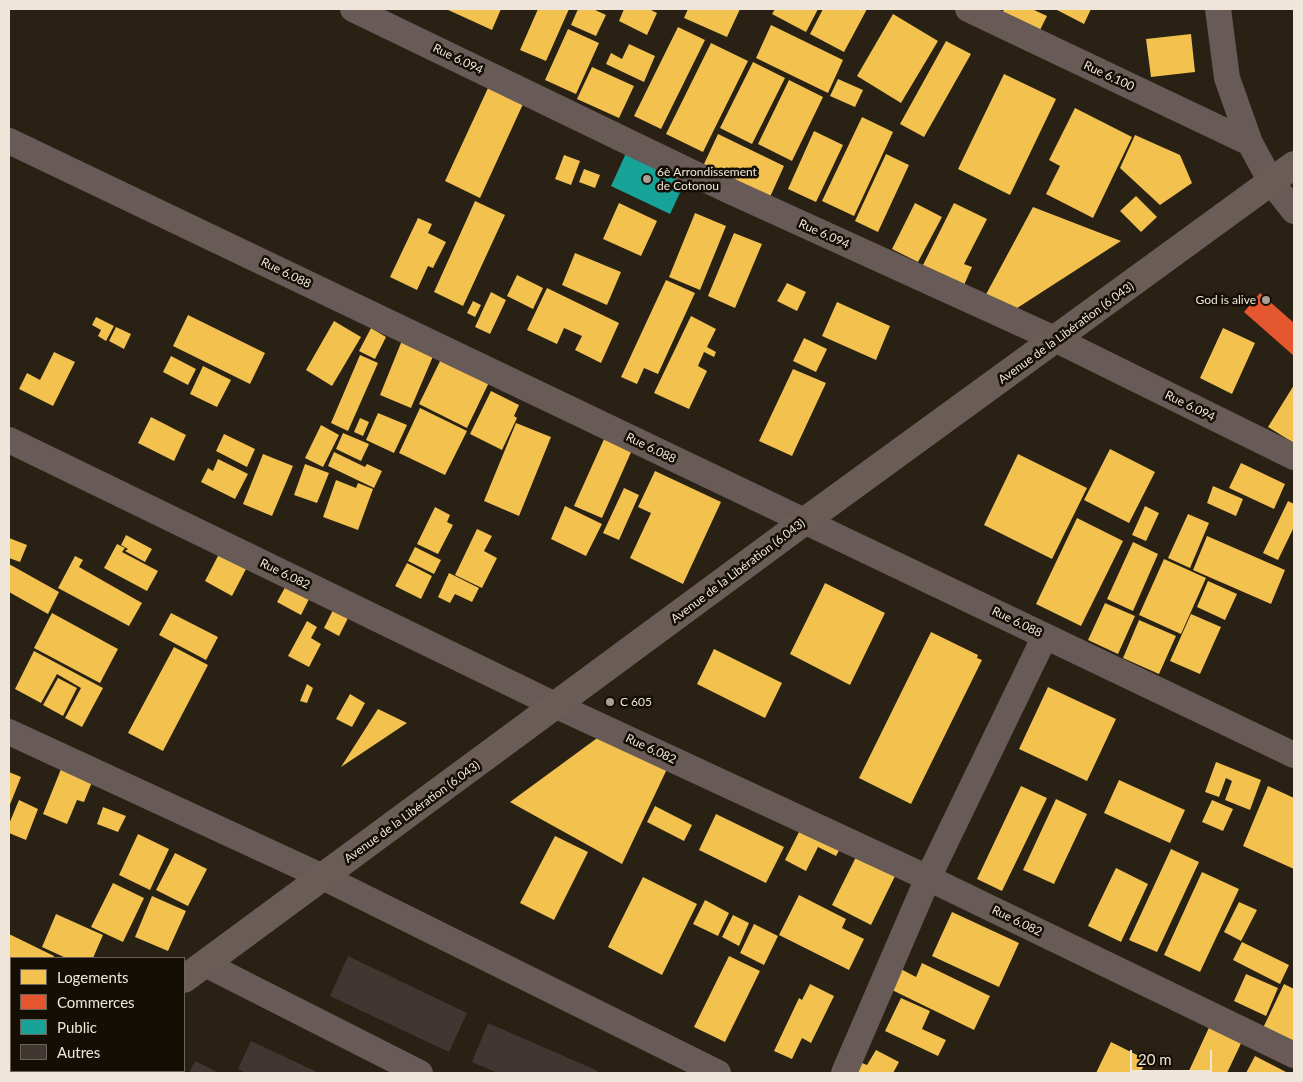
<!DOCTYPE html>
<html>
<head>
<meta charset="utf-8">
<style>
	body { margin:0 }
	#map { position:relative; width:1303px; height:1082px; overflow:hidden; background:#292114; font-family:Lato,sans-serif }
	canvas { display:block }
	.frame { position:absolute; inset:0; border:10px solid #efe6d9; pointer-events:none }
	.legend { position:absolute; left:10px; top:957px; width:175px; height:115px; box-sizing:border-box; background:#140e05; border:1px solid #6c645a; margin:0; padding:6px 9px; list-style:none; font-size:15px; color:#efe6d9 }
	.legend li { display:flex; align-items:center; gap:10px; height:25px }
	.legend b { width:25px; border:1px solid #6c645a }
	.scale { position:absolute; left:1130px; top:1050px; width:82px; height:22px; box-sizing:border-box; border:2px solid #efe6d9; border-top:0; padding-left:6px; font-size:15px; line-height:18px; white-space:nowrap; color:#efe6d9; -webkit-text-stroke:4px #140e05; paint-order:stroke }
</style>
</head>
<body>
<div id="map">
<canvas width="1303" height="1082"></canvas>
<div class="frame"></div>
<ul class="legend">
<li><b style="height:14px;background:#f2c14e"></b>Logements</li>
<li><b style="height:14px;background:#e4572e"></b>Commerces</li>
<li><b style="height:14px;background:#17a398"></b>Public</li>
<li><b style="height:14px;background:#403632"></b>Autres</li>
</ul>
<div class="scale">20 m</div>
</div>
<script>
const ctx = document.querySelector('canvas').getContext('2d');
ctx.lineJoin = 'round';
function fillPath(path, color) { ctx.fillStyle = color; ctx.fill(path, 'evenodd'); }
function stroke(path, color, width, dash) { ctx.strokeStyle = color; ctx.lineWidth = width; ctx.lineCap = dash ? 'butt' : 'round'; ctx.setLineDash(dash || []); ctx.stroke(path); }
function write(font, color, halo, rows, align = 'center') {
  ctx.font = font + ' Lato,sans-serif'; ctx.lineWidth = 5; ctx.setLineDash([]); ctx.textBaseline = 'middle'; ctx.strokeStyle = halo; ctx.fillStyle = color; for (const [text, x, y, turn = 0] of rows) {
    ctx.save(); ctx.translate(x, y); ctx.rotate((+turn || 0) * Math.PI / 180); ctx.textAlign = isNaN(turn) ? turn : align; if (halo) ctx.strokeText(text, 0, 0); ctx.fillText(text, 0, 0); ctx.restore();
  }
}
fillPath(new Path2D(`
	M446 9H501L492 30Z
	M538 9H569L546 61 520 50Z
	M578 9H593L606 15 596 36 571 25Z
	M624 9H649L657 13 647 35 619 21Z
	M688 9H740L727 37 684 18Z
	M775 9H818L806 32 772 14Z
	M823 9H867L844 52 810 34Z
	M1004 9H1032L1047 16 1038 34 1001 16Z
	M1058 9H1091L1084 24 1057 10Z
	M893 14 938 41 901 103 857 76Z
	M771 25 843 60 828 93 756 58Z
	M678 27 705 40 661 129 634 116Z
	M568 29 599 43 576 94 545 80Z
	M1191 34 1195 72 1151 77 1146 39Z
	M946 41 971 54 924 137 900 124Z
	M711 43 748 61 703 152 666 134Z
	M629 44 655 56 644 82 606 64 611 53 622 59Z
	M753 62 785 78 752 144 720 128Z
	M592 67 634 86 619 118 577 99Z
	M1004 74 1056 99 1010 195 958 169Z
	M838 79 863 90 855 107 830 96Z
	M789 80 823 97 792 161 758 144Z
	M488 88 523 104 480 198 445 181Z
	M1075 108 1132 137 1093 218 1046 194 1060 166 1049 160Z
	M862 117 893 132 854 216 822 201Z
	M814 131 843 145 816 202 788 189Z
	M718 134 784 166 770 197 704 164Z
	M1135 135 1180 155 1192 183 1160 205 1120 168Z
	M886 154 909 165 878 232 855 221Z
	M564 155 580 161 571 185 555 179Z
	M584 169 600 175 595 188 579 182Z
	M1136 196 1157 217 1141 232 1120 211Z
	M475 201 505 215 463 306 434 292Z
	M619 203 657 221 641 256 603 239Z
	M915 203 942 217 918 262 892 249Z
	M954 203 987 219 964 264 972 267 964 285 923 265Z
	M1033 207 1121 241 1011 312 983 300Z
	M695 213 726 226 700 290 669 277Z
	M418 218 432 224 428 233 446 242 433 268 428 266 417 290 390 277Z
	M734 233 762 244 735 308 708 296Z
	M575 253 621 272 607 305 562 285Z
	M517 275 543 288 533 309 507 296Z
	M666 280 695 293 658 374 644 368 637 384 621 377Z
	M787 283 806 292 797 311 777 301Z
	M547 288 619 323 601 363 575 350 582 336 564 328 557 344 527 330Z
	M491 292 506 300 490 334 475 327Z
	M473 301 481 305 475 317 467 313Z
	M837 302 890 326 876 360 822 336Z
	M188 315 265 353 250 384 173 346Z
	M691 316 716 329 707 347 716 352 714 357 704 352 698 366 707 371 689 409 654 393Z
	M96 317 114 326 106 341 98 336 101 330 92 325Z
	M334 321 361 337 332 386 306 370Z
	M116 327 131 334 124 349 109 341Z
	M371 328 386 337 375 359 359 351Z
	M1223 328 1255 343 1232 394 1200 378Z
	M405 333 437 347 411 408 380 395Z
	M804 338 827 349 816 372 793 361Z
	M445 351 493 374 467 428 419 404Z
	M54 352 75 362 53 406 19 389 27 373 40 380Z
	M360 355 378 363 348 431 331 423Z
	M171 356 196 369 188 385 163 372Z
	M203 366 231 380 217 407 190 394Z
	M793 369 826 383 792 456 759 441Z
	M1294 385V443L1268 427Z
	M491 391 519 405 514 416 517 418 502 450 470 434Z
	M420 408 467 431 445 475 399 453Z
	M378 413 407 425 394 453 366 440Z
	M151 417 186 435 174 461 138 443Z
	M360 418 369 422 363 436 354 432Z
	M516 423 551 437 519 516 484 501Z
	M321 425 339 435 323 467 305 458Z
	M343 433 369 444 361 461 336 449Z
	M224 434 255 449 247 467 216 451Z
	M605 437 632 450 602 518 574 506Z
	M1110 449 1155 472 1129 523 1084 500Z
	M334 452 365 467 367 464 382 471 374 488 328 466Z
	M263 454 293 466 272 516 243 504Z
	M1018 454 1087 488 1052 559 984 525Z
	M218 459 248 474 235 499 201 482 208 468 213 471Z
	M1241 463 1285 484 1274 509 1229 488Z
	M305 464 329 473 317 503 294 495Z
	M655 471 721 502 683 584 630 558 651 513 638 507Z
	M336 480 356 488 358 483 373 489 358 530 323 517Z
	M1213 486 1243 499 1236 516 1207 503Z
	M624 488 639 495 619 540 603 533Z
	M1288 501 1294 504V527L1278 560 1263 553Z
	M565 506 602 524 586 556 551 539Z
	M1145 506 1159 513 1146 541 1132 535Z
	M435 507 450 515 447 522 453 525 438 554 417 544Z
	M1188 514 1209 523 1190 568 1168 558Z
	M1077 518 1123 541 1081 626 1036 604Z
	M477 529 492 536 484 551 497 558 482 588 455 575Z
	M126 535 152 549 145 562 125 551 128 549 121 545Z
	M1207 536 1285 570 1271 604 1193 570Z
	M9 538 27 545 20 562 9 558Z
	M1133 542 1158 554 1133 611 1107 599Z
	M117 544 125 548 122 552 158 571 147 591 104 568Z
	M415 547 441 560 434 574 408 561Z
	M219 554 246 569 232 596 205 581Z
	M75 556 83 560 79 567 142 603 129 626 58 588Z
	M1164 559 1206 578 1181 634 1139 615Z
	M407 563 432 576 421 599 395 586Z
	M9 564 59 592 48 614 9 592Z
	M449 573 479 588 472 602 455 594 450 603 438 597Z
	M1208 581 1237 594 1225 620 1197 607Z
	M288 582 311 595 301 615 277 602Z
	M825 583 885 613 850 685 790 654Z
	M1105 603 1135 616 1118 654 1088 640Z
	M333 610 348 618 339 636 324 628Z
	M52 613 118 649 100 683 34 648Z
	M171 613 218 637 206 660 159 635Z
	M1191 614 1221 627 1200 674 1170 661Z
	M1139 620 1176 636 1159 674 1123 658Z
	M307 621 317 627 311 638 321 644 309 667 288 656Z
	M931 632 978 655 977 658 982 660 911 804 859 778Z
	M174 647 208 665 163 751 128 733Z
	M714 649 782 683 765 718 697 684Z
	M34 651 103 688 82 727 65 718 81 688 57 674 41 703 15 689Z
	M58 678 77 688 63 716 43 705Z
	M307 684 313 688 307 703 300 701Z
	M1048 687 1116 719 1087 781 1019 749Z
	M350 694 365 703 352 727 336 719Z
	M378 709 407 723 341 767Z
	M600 736 667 769 622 864 510 802Z
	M1216 762 1261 780 1250 810 1225 800 1232 781 1226 778 1219 797 1205 792Z
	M63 764 94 777 84 802 77 800 67 824 43 814Z
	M9 772 21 777 9 807Z
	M1119 780 1185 810 1170 843 1104 813Z
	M1021 786 1047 798 1002 891 977 879Z
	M1268 786 1294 798V869L1243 846Z
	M1056 799 1087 814 1054 884 1023 870Z
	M19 800 38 809 26 840 9 833V824Z
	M1212 800 1233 809 1223 831 1202 822Z
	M655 806 692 825 684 841 647 822Z
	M103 807 126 816 118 832 97 824Z
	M716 814 784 847 766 883 699 850Z
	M803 824 843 843 836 856 818 847 806 871 785 860Z
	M138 834 169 849 150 890 119 875Z
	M555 836 588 852 554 920 520 903Z
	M1171 849 1199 862 1157 952 1129 940Z
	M859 851 898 870 871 925 832 905Z
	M175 853 207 869 188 906 156 890Z
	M1116 868 1148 884 1121 942 1088 926Z
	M1202 872 1239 889 1200 972 1164 955Z
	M643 877 697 904 662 975 608 947Z
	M113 883 144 898 123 942 91 927Z
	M799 895 846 919 842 928 864 939 849 970 779 935Z
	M152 896 186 911 168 951 135 937Z
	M705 900 729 913 718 936 693 924Z
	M1239 902 1257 910 1241 941 1224 932Z
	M952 912 1019 943 999 987 932 956Z
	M56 914 103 935 93 958H66L42 947Z
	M733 915 749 923 739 946 722 937Z
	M754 924 778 936 764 965 740 953Z
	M9 934 54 956 53 958H11V979L9 978Z
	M1242 942 1289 965 1280 984 1233 960Z
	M729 956 760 971 725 1042 694 1027Z
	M922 963 990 996 974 1030 890 989 899 968 916 977Z
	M1246 974 1278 988 1266 1016 1234 1001Z
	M810 984 834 996 811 1043 802 1038 792 1059 774 1051 799 998 802 1000Z
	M1284 984 1294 989V1044L1263 1028Z
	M901 998 930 1011 922 1029 946 1040 938 1056 885 1031Z
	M1212 1021 1244 1037 1227 1073H1188Z
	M1111 1042 1147 1060 1140 1073H1096Z
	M876 1050 899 1062 893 1073H856L862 1063 867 1065Z
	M1255 1056 1288 1073H1246Z`), '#f2c14e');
fillPath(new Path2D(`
	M1260 293 1294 323V356L1244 312Z`), '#e4572e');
fillPath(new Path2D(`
	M627 151 687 178 670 214 611 186Z`), '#17a398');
fillPath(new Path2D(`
	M348 956 467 1013 449 1052 330 996Z
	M488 1023 598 1071 597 1073H498L472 1062Z
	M251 1041 319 1073H246L238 1069Z
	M195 1061 219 1073H189Z`), '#403632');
stroke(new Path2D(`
	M353 9 732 192 1057 340 1294 457
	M968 9 1250 143
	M1218 9 1227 78 1250 143 1271 182 1294 211
	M9 141 1294 755
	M9 440 557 706 928 878 1294 1055
	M9 732 323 877 718 1073
	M205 964 420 1073
	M9 1019 11 1020
	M121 1071 126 1073
	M844 1073 928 878 1045 636`), '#675a57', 26);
stroke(new Path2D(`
	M184 979 805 521 1294 165
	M55 1073 59 1071`), '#6a5c56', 28);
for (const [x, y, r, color] of [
	[647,179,5,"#aaa194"],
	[1266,300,5,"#aaa194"],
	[610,702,5,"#aaa194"]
]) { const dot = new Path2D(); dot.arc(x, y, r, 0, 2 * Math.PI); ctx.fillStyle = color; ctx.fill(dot); stroke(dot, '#140e05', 2); }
write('12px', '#efe6d9', '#140e05', [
	["Rue 6.094",458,59,26],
	["Rue 6.100",1109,76,25],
	["Rue 6.094",824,234,24],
	["Rue 6.088",286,273,26],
	["Avenue de la Libération (6.043)",1066,333,-36],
	["Rue 6.094",1190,406,26],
	["Rue 6.088",651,448,26],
	["Avenue de la Libération (6.043)",738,571,-37],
	["Rue 6.082",285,574,26],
	["Rue 6.088",1017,622,26],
	["Rue 6.082",651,749,25],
	["Avenue de la Libération (6.043)",412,812,-36],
	["Rue 6.082",1017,921,26]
]);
write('12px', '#efe6d9', '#140e05', [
	["6è Arrondissement",657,172],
	["de Cotonou",657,186],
	["God is alive",1256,300,"right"],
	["C 605",620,702]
], 'left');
</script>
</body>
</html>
